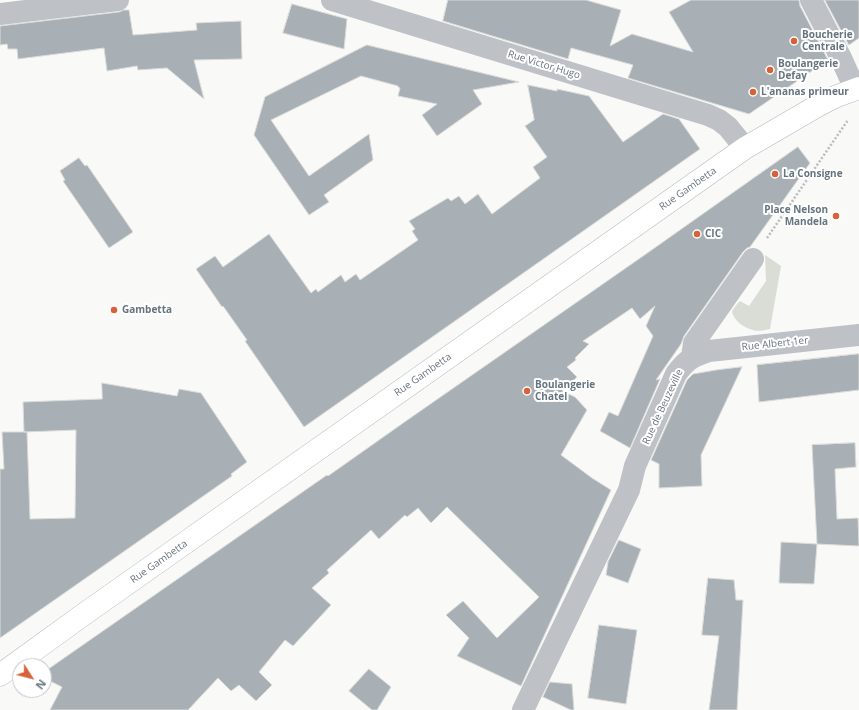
<!DOCTYPE html>
<html>
<head>
<meta charset="utf-8">
<style>
	body { margin:0 }
	#map { position:relative; width:859px; height:710px; overflow:hidden; background:#f9f9f7; font-family:"Open Sans",sans-serif }
	canvas { display:block }
	.north { position:absolute; left:12px; top:658px; width:40px; height:40px; box-sizing:border-box; background:#fff; border:1px solid #c2c7cc; border-radius:50%; rotate:126deg; font-size:11px; font-weight:700; line-height:16px; text-align:center; color:#66747f }
	.north::after { content:''; display:block; margin:auto; width:14px; height:18px; background:#d76239; clip-path:polygon(50% 0,100% 100%,50% 72%,0 100%) }
</style>
</head>
<body>
<div id="map">
<canvas width="859" height="710"></canvas>
<div class="north">N</div>
</div>
<script>
const ctx = document.querySelector('canvas').getContext('2d');
ctx.lineJoin = 'round';
function fillPath(path, color) { ctx.fillStyle = color; ctx.fill(path, 'evenodd'); }
function stroke(path, color, width, dash) { ctx.strokeStyle = color; ctx.lineWidth = width; ctx.lineCap = dash ? 'butt' : 'round'; ctx.setLineDash(dash || []); ctx.stroke(path); }
function write(font, color, halo, rows, align = 'center') {
  ctx.font = font + ' "Open Sans",sans-serif'; ctx.lineWidth = 4; ctx.setLineDash([]); ctx.textBaseline = 'middle'; ctx.strokeStyle = halo; ctx.fillStyle = color; for (const [text, x, y, turn = 0] of rows) {
    ctx.save(); ctx.translate(x, y); ctx.rotate((+turn || 0) * Math.PI / 180); ctx.textAlign = isNaN(turn) ? turn : align; if (halo) ctx.strokeText(text, 0, 0); ctx.fillText(text, 0, 0); ctx.restore();
  }
}
fillPath(new Path2D(`
	M765 255 781 266 770 329C765 330 758 332 753 330 744 328 733 320 732 311L737 304 740 301 749 306 766 281Z`), '#d9ddd6');
const building = new Path2D(`
	M448 0H586L621 10 610 46 632 34 693 52 669 12 691 0H799L800 6 828 60 749 114 628 78 633 65 571 48 568 59 443 21Z
	M825 0H859V38L849 45Z
	M292 4 347 19 344 49 283 33Z
	M124 10H129L133 35 197 30 196 23 241 21 242 59 194 60 204 99 167 68 138 70 137 66 107 71 104 48 18 59 17 49H8L7 44 0 45V26L119 12Z
	M367 45 519 82 473 90 482 104 437 136 422 115 437 104 398 96 400 88 398 87V86L361 76 271 120 309 176 369 134 373 160 324 195 329 202 309 215 254 135 265 97Z
	M528 85 557 91V89L589 96 623 142 663 114 679 119 700 149 304 427 245 341 247 340 223 306 222 307 196 269 215 256 223 267 269 234 311 293 316 289 318 292 341 275 345 282 356 274 360 280 418 240 412 231 415 229 409 221 448 198 451 201 459 196 465 204 478 194 492 214 540 178 533 167 547 157 525 126 534 120Z
	M798 147 810 163 750 247 747 248 743 252 684 336 681 344 656 380 660 379 630 448 600 431 609 412 618 416 653 336 646 326 655 306 640 319 632 308 583 341 589 344 575 358 576 360 567 367 577 377 562 391 575 397 587 410 561 455 592 478 611 490 521 686 457 656 469 638 446 615 463 601 497 638 539 597 447 507 431 523 418 508 407 517 405 515 379 539 371 530 327 570 329 573 312 588 331 605 293 646 285 640 259 672 272 685 256 701 239 685 231 691 218 678 188 710H50L62 687 44 678V672L327 475 328 476 406 421 646 254Z
	M79 158 85 166 87 165 133 232 109 248 63 181 65 180 60 171Z
	M859 354V390L759 402 757 365Z
	M742 367 701 455 702 486 659 488V464L651 460 687 380 693 374 716 370Z
	M102 383 177 396 179 389 201 393 247 462 231 474 232 476 0 638V469H4L2 432H27L30 519 75 518 76 430 24 432 23 402 102 399Z
	M855 443 856 467 835 469 837 519 858 518 859 546 817 544 814 584 779 583 781 542 817 544 812 445Z
	M619 540 641 549 628 583 606 575 608 562Z
	M708 578 734 580 736 600H743L737 710H709L719 636 702 635Z
	M599 625 637 630 626 704 588 698Z
	M369 669 391 687 377 710H372L349 691Z
	M550 682 572 684 574 710H571L543 697Z`);
fillPath(building, '#a8b0b5');
stroke(building, '#dbdbd9', 1);
const secondary = new Path2D(`
	M0 675 80 617 745 148 819 105 837 96 859 88`);
stroke(secondary, '#b3b8bd', 23);
stroke(new Path2D(`
	M767 238 848 120`), '#b9bcbf', 2.5, [2, 2]);
stroke(new Path2D(`
	M332 0 708 115 719 120 728 127 745 148
	M0 14 118 0
	M692 357 694 343 753 259
	M523 710 629 490 635 466 676 374C686 360 693 356 709 351L859 335`), '#bec2c6', 22);
stroke(new Path2D(`
	M811 0 841 58 855 89`), '#bec2c6', 22);
stroke(secondary, '#fff', 22);
for (const [x, y, r, color] of [
	[794,41,4,"#d76239"],
	[770,70,4,"#d76239"],
	[753,92,4,"#d76239"],
	[775,174,4,"#d76239"],
	[836,216,4,"#d76239"],
	[697,234,4,"#d76239"],
	[114,310,4,"#d76239"],
	[527,391,4,"#d76239"]
]) { const dot = new Path2D(); dot.arc(x, y, r, 0, 2 * Math.PI); ctx.fillStyle = color; ctx.fill(dot); stroke(dot, '#fff', 1.5); }
write('bold 10px', '#66747f', '#fff', [
	["Boucherie",802,35],
	["Centrale",802,47],
	["Boulangerie",778,64],
	["Defay",778,76],
	["L'ananas primeur",761,92],
	["La Consigne",783,174],
	["Place Nelson",828,210,"right"],
	["Mandela",828,222,"right"],
	["CIC",705,234],
	["Gambetta",122,310],
	["Boulangerie",535,385],
	["Chatel",535,397]
], 'left');
write('10px', '#66747f', '#fff', [
	["Rue Victor Hugo",544,65,17],
	["Rue Gambetta",688,189,-35],
	["Rue Albert 1er",775,344,-6],
	["Rue Gambetta",423,375,-35],
	["Rue de Beuzeville",663,407,-65],
	["Rue Gambetta",159,562,-35]
]);
</script>
</body>
</html>
